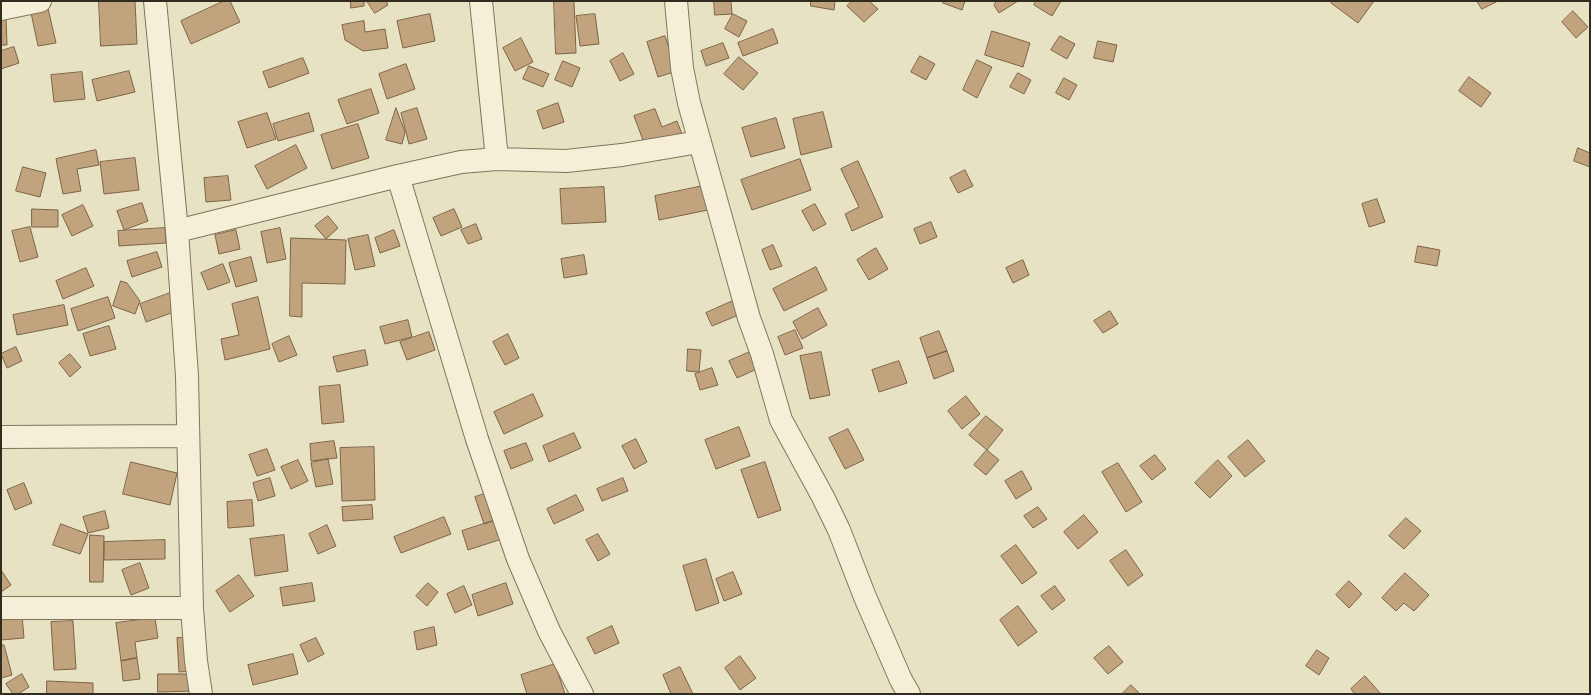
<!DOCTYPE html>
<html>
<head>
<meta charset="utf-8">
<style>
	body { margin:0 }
	#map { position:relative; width:1591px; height:695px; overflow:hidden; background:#e8e2c4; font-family:Georgia,serif }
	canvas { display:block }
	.frame { position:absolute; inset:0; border:2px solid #322b1f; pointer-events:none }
</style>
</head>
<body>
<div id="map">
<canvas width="1591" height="695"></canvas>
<div class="frame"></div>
</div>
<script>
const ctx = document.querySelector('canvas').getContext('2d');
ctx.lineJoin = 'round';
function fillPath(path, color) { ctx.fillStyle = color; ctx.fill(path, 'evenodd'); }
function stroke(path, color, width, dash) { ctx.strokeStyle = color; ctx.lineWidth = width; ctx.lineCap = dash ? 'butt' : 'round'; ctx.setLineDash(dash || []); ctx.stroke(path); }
const building = new Path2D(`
	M99 1H135L137 44 101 46Z
	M224 1H230L240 22 191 44 181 21Z
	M351 1H364V6L351 8Z
	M367 1H386L388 5 375 13Z
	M554 1H574L576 53 556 54Z
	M714 1H731L732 14 715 15Z
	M811 1H835L834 10 811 6Z
	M852 1H869L878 9 864 22 847 6Z
	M944 1H965L962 10 943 3Z
	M997 1H1018L999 13 994 5Z
	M1036 1H1061L1052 16 1034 5Z
	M1333 1H1374L1358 23 1331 3Z
	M1477 1H1498L1482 9Z
	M47 4 56 43 38 46 30 8Z
	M1573 11 1588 27 1576 38 1562 22Z
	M430 14 435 41 403 48 397 21Z
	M595 14 599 44 580 46 576 16Z
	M733 14 747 21 739 37 725 29Z
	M1 18H6L7 45H1Z
	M364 21 365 32 385 29 388 48 363 51 345 40 342 25Z
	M773 29 778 43 743 56 738 43Z
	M992 31 1030 43 1023 67 985 55Z
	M665 36 677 71 658 77 647 42Z
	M1060 36 1075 44 1067 59 1051 50Z
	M521 38 533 62 515 71 503 48Z
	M1098 41 1117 45 1113 62 1094 58Z
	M723 43 729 58 706 66 701 51Z
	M14 47 19 63 1 69V51Z
	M623 53 634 74 620 81 610 61Z
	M920 56 935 64 926 80 911 72Z
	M739 57 758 73 743 90 724 74Z
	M303 58 309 73 269 88 263 72Z
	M977 60 992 67 977 98 963 90Z
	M563 61 580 68 572 87 555 80Z
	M406 64 415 89 387 99 379 74Z
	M529 66 549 74 543 87 523 79Z
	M129 71 135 92 97 101 92 80Z
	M82 72 85 99 54 102 51 75Z
	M1018 73 1031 80 1024 94 1010 87Z
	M1469 77 1491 93 1481 107 1459 91Z
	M1064 78 1077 85 1069 100 1056 93Z
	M371 89 379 113 347 124 338 100Z
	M558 103 564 122 543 129 537 111Z
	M396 108 405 132 402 144 386 140Z
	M417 108 427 139 409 144 401 113Z
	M655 109 662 127 677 121 683 137 647 151 634 116Z
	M823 112 832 147 801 155 793 119Z
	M267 113 276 139 247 148 238 122Z
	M309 113 314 131 278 141 273 124Z
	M776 118 785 148 751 157 742 128Z
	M358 124 369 158 332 169 321 135Z
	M296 145 307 168 267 189 255 166Z
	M1578 148 1590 153V167L1574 161Z
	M96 150 99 165 77 169 81 191 63 194 56 159Z
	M135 158 139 190 104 194 100 162Z
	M800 159 811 190 752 210 741 180Z
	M858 161 883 217 852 231 845 214 859 207 841 169Z
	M23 167 46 173 40 197 16 191Z
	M965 170 973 186 958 193 950 178Z
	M228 176 231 200 206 202 204 178Z
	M703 186 708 210 659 220 655 196Z
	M604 187 606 222 562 224 560 189Z
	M1377 199 1385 222 1369 227 1362 204Z
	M142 203 148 221 124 230 117 211Z
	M815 204 826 224 813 231 802 211Z
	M83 205 93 226 72 236 62 215Z
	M32 209 58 210V227H32Z
	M454 209 462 227 441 236 433 218Z
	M328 216 338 228 326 239 315 226Z
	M931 222 937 237 920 244 914 229Z
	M476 224 482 239 468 244 461 230Z
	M30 227 38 257 20 262 12 231Z
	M165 228 166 243 119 246 118 231Z
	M280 228 286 259 267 263 261 232Z
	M236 230 240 249 219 254 215 235Z
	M394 230 400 246 380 253 375 238Z
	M368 235 375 266 355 270 348 239Z
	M291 238 346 240 345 284 302 283V317L290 316Z
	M773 245 782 266 770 270 762 250Z
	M1418 246 1440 250 1437 266 1415 262Z
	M876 248 888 269 869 280 857 260Z
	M157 252 162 267 132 277 127 261Z
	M584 255 587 274 564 278 561 259Z
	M251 257 257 281 236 287 229 263Z
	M1023 260 1029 275 1013 283 1006 268Z
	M223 264 230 282 208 290 201 273Z
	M816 267 827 290 784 311 773 289Z
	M86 268 94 286 63 299 56 281Z
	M121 281 127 283 140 301 135 314 113 306Z
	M173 292 180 310 146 322 140 304Z
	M108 297 115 318 78 331 71 309Z
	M258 297 270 349 225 360 221 339 239 335 232 304Z
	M735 300 741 314 712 326 706 313Z
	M64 305 68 325 17 335 13 315Z
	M818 308 827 325 802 339 793 322Z
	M1110 311 1118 324 1103 333 1094 321Z
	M408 320 412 337 385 344 380 327Z
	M109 326 116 349 90 356 83 334Z
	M795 330 803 348 785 355 778 337Z
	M939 331 947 351 927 358 920 338Z
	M429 332 435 350 407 360 400 342Z
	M508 334 519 358 505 365 493 342Z
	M289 336 297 355 279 362 272 344Z
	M16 347 22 361 7 368 1 354Z
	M688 349 701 350 699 372 687 371Z
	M365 350 368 365 337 372 333 357Z
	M947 351 954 371 934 379 927 358Z
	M750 352 757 369 737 378 729 361Z
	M821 352 830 395 810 399 800 356Z
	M70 354 81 367 70 377 59 363Z
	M899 361 907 383 879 392 872 370Z
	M712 368 718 385 700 390 695 374Z
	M340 385 344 422 322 424 319 387Z
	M533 394 543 416 504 434 494 412Z
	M966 396 980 414 962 429 948 411Z
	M986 416 1003 430 987 450 969 435Z
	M739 427 750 456 716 469 705 440Z
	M848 429 864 460 845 469 829 438Z
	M574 433 581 448 549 462 543 446Z
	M636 439 647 462 634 469 622 446Z
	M1248 440 1265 461 1245 477 1228 457Z
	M334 441 337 458 311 461 310 444Z
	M526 443 533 460 511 469 504 451Z
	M374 447 375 500 342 501 340 448Z
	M267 449 275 470 257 476 249 455Z
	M987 450 999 460 986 475 974 465Z
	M1155 455 1166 469 1152 480 1140 466Z
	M328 459 333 484 316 487 311 463Z
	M298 460 308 481 291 489 281 467Z
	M1218 460 1232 476 1210 498 1195 483Z
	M131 462 177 473 170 505 123 494Z
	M765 462 781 510 758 518 741 470Z
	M1118 463 1142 502 1126 512 1102 472Z
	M1022 471 1032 489 1016 499 1005 481Z
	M270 478 275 496 258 501 253 483Z
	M623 478 628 491 602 501 597 489Z
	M24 483 32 503 15 510 7 490Z
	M490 492 499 519 484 524 475 497Z
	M576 495 584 510 554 524 547 509Z
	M252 500 254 526 228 528 227 502Z
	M372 505 373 519 343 521 342 507Z
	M1038 507 1047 519 1033 528 1024 516Z
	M105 511 109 528 88 533 83 517Z
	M1084 515 1098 532 1078 549 1064 532Z
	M444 517 451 534 401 553 394 537Z
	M1406 518 1421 531 1404 549 1389 536Z
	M499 519 505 538 468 550 462 531Z
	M61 524 88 534 80 554 53 545Z
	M327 525 336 546 318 554 309 534Z
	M598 534 610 554 598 561 586 540Z
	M90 535 104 536 103 582H90Z
	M284 535 288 571 255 576 250 539Z
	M165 540V559L104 560V542Z
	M1016 545 1037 573 1022 584 1001 556Z
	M1126 550 1143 575 1128 586 1110 561Z
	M706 559 719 603 696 611 683 566Z
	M140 563 149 588 131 595 122 570Z
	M1 570 11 585 1 592Z
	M733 572 742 594 724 601 716 579Z
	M1405 573 1429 595 1414 611 1404 603 1396 611 1382 598Z
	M239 575 254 596 230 612 216 591Z
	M1349 581 1362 594 1349 608 1336 595Z
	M312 583 315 601 283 606 280 588Z
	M428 583 438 592 427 606 416 596Z
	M506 583 513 604 478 616 472 595Z
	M464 586 472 605 455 613 447 594Z
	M1055 586 1065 600 1052 610 1041 596Z
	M1018 606 1037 632 1018 646 1000 620Z
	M22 615 24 638 1 640V617Z
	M155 618 158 638 135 642 137 658 121 661 116 623Z
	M73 621 76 669 54 670 51 622Z
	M612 626 619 643 595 654 587 638Z
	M434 627 437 645 417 650 414 632Z
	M194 637 195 671 179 672 177 638Z
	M316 638 324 654 308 662 300 645Z
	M1 645H4L12 675 1 678Z
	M1109 646 1123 662 1108 674 1094 658Z
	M1317 650 1329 658 1319 675 1306 666Z
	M293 654 298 674 253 685 248 665Z
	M740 656 756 678 740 690 725 668Z
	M137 658 140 679 123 681 121 661Z
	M555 664 565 694H527L521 675Z
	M680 667 693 694H671L663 675Z
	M22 674 29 687 18 694H13L6 684Z
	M158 674H196V691L158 692Z
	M1365 676 1380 693V694H1355L1351 689Z
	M47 681 93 683V694H47Z
	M1131 685 1140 694H1122Z`);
fillPath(building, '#c1a47e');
stroke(building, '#7c6345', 1);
const minor = new Path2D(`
	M155 1 177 231 187 376 192 608 196 661 201 694
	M481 1 497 159
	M676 1 682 68 689 103 749 318 762 354 781 420 823 497 839 530 865 597 901 680 909 694
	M1 9 40 1
	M398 176 477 439 518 559 549 631 582 694
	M177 231 398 176 461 162 497 159 566 161 622 155 699 142
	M1 437 188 436
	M1 608H192`);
stroke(minor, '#80755c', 24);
stroke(minor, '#f4efd6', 22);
</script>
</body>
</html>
